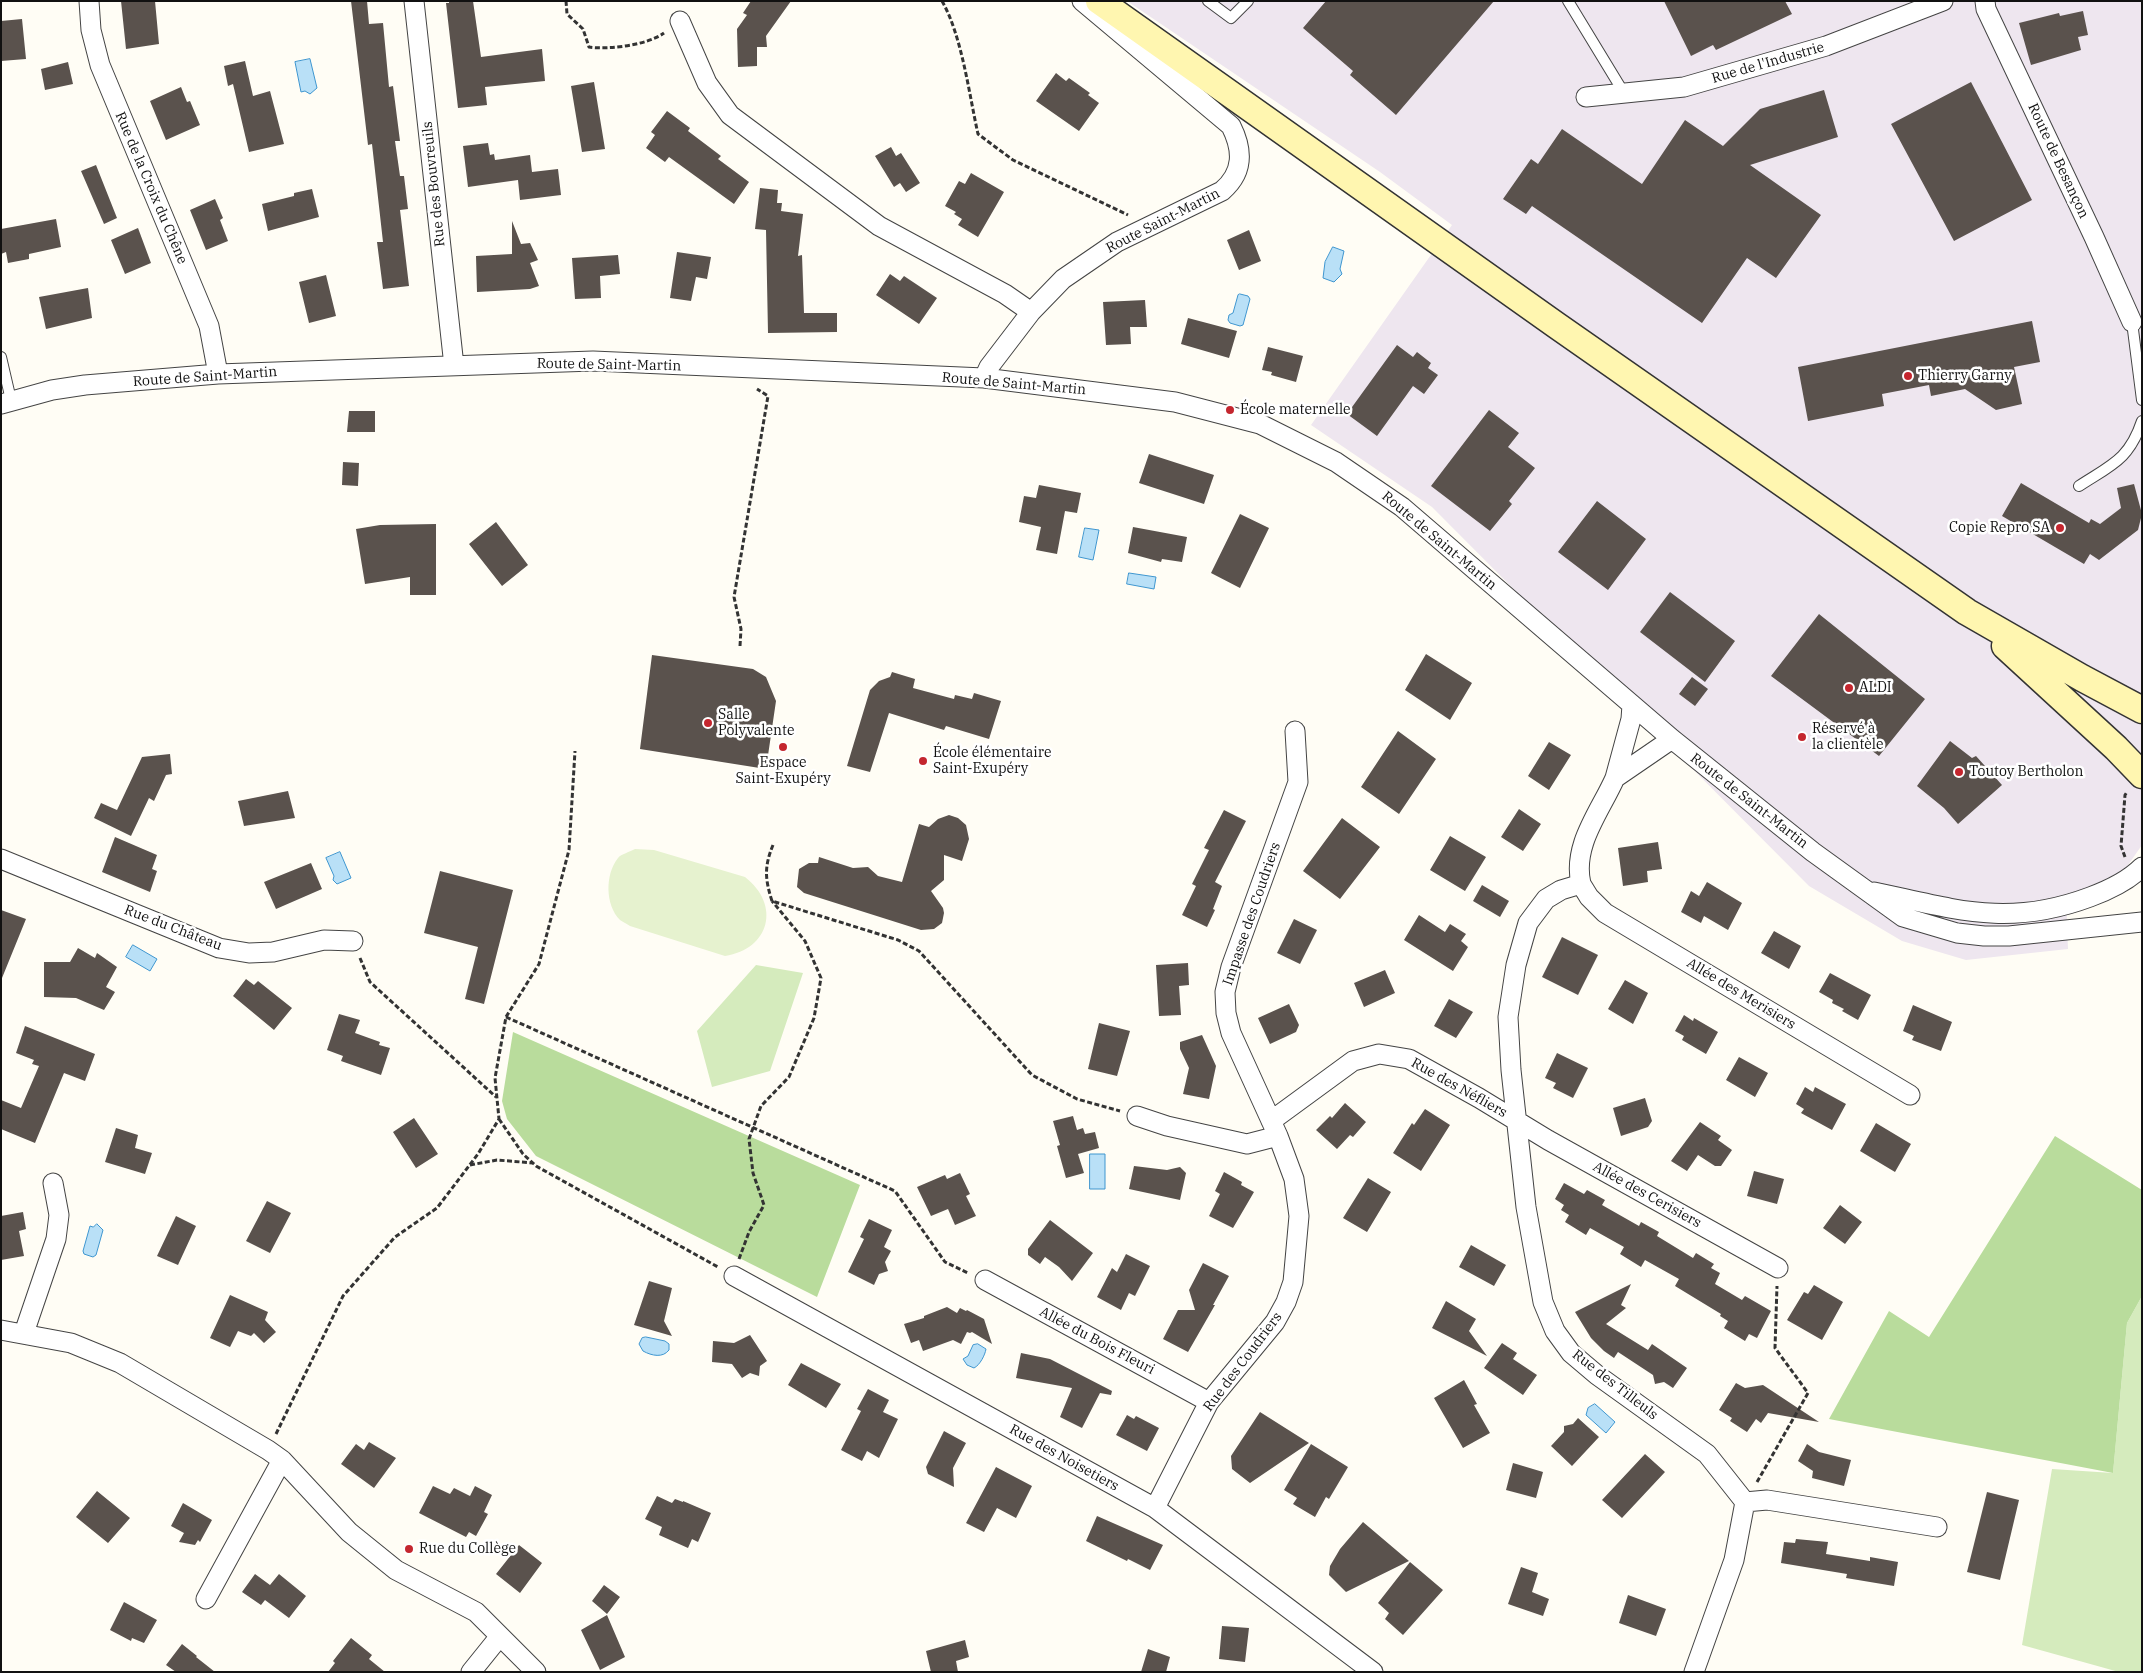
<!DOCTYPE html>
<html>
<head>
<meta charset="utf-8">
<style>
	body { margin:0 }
	#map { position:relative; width:2143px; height:1673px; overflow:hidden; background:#fffdf5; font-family:"IBM Plex Serif",serif }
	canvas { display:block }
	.frame { position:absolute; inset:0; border:2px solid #111; pointer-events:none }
</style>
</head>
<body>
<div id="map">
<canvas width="2143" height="1673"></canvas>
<div class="frame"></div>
</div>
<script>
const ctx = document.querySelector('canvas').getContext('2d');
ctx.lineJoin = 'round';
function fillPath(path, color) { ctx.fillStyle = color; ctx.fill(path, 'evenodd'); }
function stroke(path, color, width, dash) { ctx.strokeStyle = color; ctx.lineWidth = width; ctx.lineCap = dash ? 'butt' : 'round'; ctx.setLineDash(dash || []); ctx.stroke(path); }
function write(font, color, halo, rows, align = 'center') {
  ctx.font = font + ' "IBM Plex Serif",serif'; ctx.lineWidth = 5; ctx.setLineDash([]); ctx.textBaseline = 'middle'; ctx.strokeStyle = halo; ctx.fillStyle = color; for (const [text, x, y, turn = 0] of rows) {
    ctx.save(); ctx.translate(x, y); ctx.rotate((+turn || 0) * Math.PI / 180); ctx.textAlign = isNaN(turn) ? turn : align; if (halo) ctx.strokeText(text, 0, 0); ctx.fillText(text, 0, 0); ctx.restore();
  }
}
fillPath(new Path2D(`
	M1127 1H2142V845L2121 875 2066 896 2068 949 1966 960 1902 941 1809 886 1432 507 1311 425 1452 225 1380 172Z`), '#eee6ef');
fillPath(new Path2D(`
	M756 965 803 973 770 1071 712 1087 697 1031Z
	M2142 1296V1672H2119L2022 1645 2052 1469 2113 1473 2127 1323Z`), '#d5ebbd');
fillPath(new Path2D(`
	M513 1032 860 1185 817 1297 536 1156 507 1119 502 1101Z
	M2055 1136 2142 1190V1296L2127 1323 2113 1473 1829 1419 1889 1311 1929 1337Z`), '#b9dc9c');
fillPath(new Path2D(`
	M635 849 654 850 745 877C781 905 770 949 725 956L630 926C627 924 623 922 620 920 605 905 605 874 618 858 621 854 630 852 635 849Z`), '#e6f2cf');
const water = new Path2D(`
	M310 59 317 88 310 94 305 91 301 92 295 62Z
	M1333 247 1344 251 1340 269 1342 274 1334 282 1323 278 1325 262Z
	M1240 294 1248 296 1250 299 1243 325 1240 326 1230 323 1228 320 1229 315 1233 313 1238 295Z
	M1085 528 1099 530 1093 560 1079 557Z
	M1129 573 1156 577 1154 589 1127 584Z
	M340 852 351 878 337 884 333 880 334 876 326 858Z
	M133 945 157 959 150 971 126 957Z
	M1090 1154H1105V1189H1090Z
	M97 1224 103 1230 96 1255 93 1257 84 1254 83 1251 90 1226 93 1227Z
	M646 1337 665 1341 669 1344V1350C663 1358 652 1356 643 1351L639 1344 642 1338Z
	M978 1344 986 1349C985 1355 980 1365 974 1368L967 1365 963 1359 968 1356 973 1345Z
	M1595 1404 1615 1422 1606 1433 1586 1415 1588 1408Z`);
fillPath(water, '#b9e0f7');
stroke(water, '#3f96cf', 1);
fillPath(new Path2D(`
	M121 1H155L159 44 126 49Z
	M351 1H367L369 24 383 23 389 87 393 86 400 141H395L400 176H404L408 209 400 210 409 286 383 289 377 242H383L372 144 368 145Z
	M449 1H473L481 57 542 49 545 81 485 87 487 105 458 108 446 3H449Z
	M751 1H791L766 36 767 47H757V66L738 67 737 29 747 15 743 13Z
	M1326 1H1494L1396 115 1350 75 1353 71 1303 28Z
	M1664 1H1785L1792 14 1716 50 1713 45 1691 56Z
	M2083 11 2088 35 2078 37 2081 50 2031 65 2019 23 2059 13 2060 16Z
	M22 19 26 59 1 61V21Z
	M245 61 253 96 270 91 284 144 249 152 233 84 228 86 224 66Z
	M68 62 73 84 45 90 41 69Z
	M1056 73 1066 81 1069 78 1090 93 1088 95 1099 103 1079 131 1036 101Z
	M594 82 605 149 582 152 571 86Z
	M1971 82 2032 200 1954 241 1891 124Z
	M181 87 187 102 190 101 200 125 166 140 150 101Z
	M1824 90 1838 137 1750 165 1821 215 1776 278 1747 258 1702 323 1532 206 1526 214 1503 199 1531 159 1538 164 1562 129 1642 184 1685 120 1723 146 1760 109Z
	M667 111 690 128 688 131 721 156 718 159 749 182 734 204 669 157 665 162 646 148 655 135 651 132Z
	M488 143 490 155 494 154 495 160 530 155 532 172 558 169 561 195 520 200 518 180 468 187 463 146Z
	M891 147 896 156 901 153 920 183 906 192 900 183 894 187 875 156Z
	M96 165 117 218 104 224 81 171Z
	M971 173 1004 192 978 237 958 225 962 219 954 214 956 212 945 206 959 181 965 184Z
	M760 188 778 190 777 203H782L781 211 803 214 798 256 802 255 804 313H837V332L768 333 766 230 755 229Z
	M312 189 319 217 268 231 262 204 294 196V193Z
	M215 199 223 218 220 220 228 241 206 250 190 210Z
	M56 219 61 247 29 254V259L8 263 6 252 1 254V229Z
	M512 221 521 244 530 243 538 260 530 263 539 286 530 289 477 292 476 256 512 254Z
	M138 228 151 263 125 274 111 240Z
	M1249 230 1261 261 1239 270 1227 240Z
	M677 252 711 257 707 279 696 277 691 301 670 298Z
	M618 255 620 274 600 276 601 298 575 299 572 258Z
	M890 274 900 281 904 276 937 298 919 324 876 295Z
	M326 275 336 316 309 323 299 282Z
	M88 288 92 318 46 329 39 297Z
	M1145 300 1147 327H1130L1131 344 1106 345 1103 302Z
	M1188 318 1237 331 1229 358 1181 344Z
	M2032 321 2040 362 2014 367 2022 404 1996 410 1965 389 1931 396 1929 385 1882 394 1884 406 1808 421 1798 367Z
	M1397 345 1413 357 1417 352 1431 363 1428 368 1438 375 1424 394 1413 386 1377 436 1347 414Z
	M1268 347 1303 356 1296 382 1271 375 1272 372 1262 370Z
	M1489 410 1519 433 1508 447 1535 468 1509 501 1512 504 1490 531 1431 486Z
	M349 411H375V432H347Z
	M1149 454 1214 475 1204 504 1139 483Z
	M343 462 359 463 358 486 342 485Z
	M2021 483 2089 523 2091 519 2100 524 2121 508 2117 488 2134 484 2142 514 2138 530 2099 560 2090 554 2084 564 2002 516Z
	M1039 485 1081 493 1077 513 1065 511 1057 554 1036 550 1041 527 1019 522 1024 496 1036 498Z
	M1597 501 1646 539 1608 590 1558 552Z
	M1240 514 1269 528 1240 588 1211 573Z
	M496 522 528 565 502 586 469 544Z
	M436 524V595H410V577L365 584 356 529 380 525Z
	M1133 527 1187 537 1182 562 1162 559 1161 562 1128 553Z
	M1670 592 1735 641 1705 682 1640 632Z
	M1819 614 1925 699 1879 756 1771 676Z
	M1426 654 1472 683 1450 720 1405 690Z
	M652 655 753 669 766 677 776 701 766 769 640 749Z
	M892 672 915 679 913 688 954 699 955 695 972 699 974 693 1001 701 989 739 946 726 944 730 889 713 870 772 847 766 870 690 879 681 890 677Z
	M1692 677 1708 689 1695 706 1679 694Z
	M1398 731 1436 759 1399 814 1361 787Z
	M1950 741 1972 758 1976 756 2002 785 1958 824 1944 808 1917 786Z
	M1549 742 1571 755 1549 790 1528 776Z
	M170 754 172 774 166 775 154 801 149 798 131 836 94 818 101 803 117 810 142 757Z
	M288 791 295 818 244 826 238 801Z
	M1519 809 1541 824 1523 851 1501 837Z
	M1224 810 1246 821 1215 882 1222 886 1213 909 1215 910 1207 927 1182 915 1196 886 1192 884 1209 850 1204 848Z
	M949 815 958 818 966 825 969 839 962 861 944 855V880L931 891 943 908 944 913 942 923 934 929 921 930 804 893 797 887 799 869 809 863H818L819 857 853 868 868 867 878 876 902 882 919 824 929 827 938 819Z
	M1342 818 1380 847 1340 899 1303 871Z
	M1450 836 1486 857 1465 891 1430 870Z
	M115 837 157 855 152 869 157 871 150 892 102 872Z
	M1658 842 1662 869 1647 871 1648 882 1623 886 1618 848Z
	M311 863 322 889 276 909 264 882Z
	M440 871 513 890 484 1004 465 999 478 947 424 933Z
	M1707 882 1742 903 1728 930 1704 916 1701 923 1681 912 1691 891 1699 896Z
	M1482 885 1509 901 1500 917 1473 901Z
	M1 910 26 919 2 978H1Z
	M1419 915 1445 932 1450 924 1466 934 1461 941 1468 947 1453 971 1404 940Z
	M1294 919 1317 930 1300 964 1277 953Z
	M1774 931 1801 946 1789 969 1761 953Z
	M1562 937 1598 955 1578 995 1542 977Z
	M78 948 95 958 97 953 117 967 106 987 115 992 104 1010 76 998 44 997V962H70Z
	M1188 963 1189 985 1179 986 1181 1015 1159 1016 1156 965Z
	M1385 970 1395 993 1364 1007 1354 983Z
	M1830 973 1871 995 1858 1020 1842 1011 1844 1009 1832 1003 1833 1000 1819 992Z
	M246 979 254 985 258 981 292 1008 274 1030 233 996Z
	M1625 980 1648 993 1633 1024 1608 1009Z
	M1449 999 1473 1012 1456 1038 1434 1026Z
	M1289 1004 1299 1025 1296 1032 1270 1044 1258 1018Z
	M1913 1005 1952 1022 1941 1051 1912 1040 1914 1036 1903 1031Z
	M339 1014 360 1020 355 1033 380 1042 379 1045 390 1048 381 1075 341 1061 343 1056 327 1050Z
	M1684 1015 1693 1021 1694 1018 1718 1032 1706 1054 1682 1040 1684 1036 1675 1031Z
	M1099 1023 1130 1031 1117 1076 1088 1069Z
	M25 1026 95 1054 85 1081 64 1073 35 1143 1 1129V1100L21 1108 39 1066 32 1064 34 1060 16 1053Z
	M1202 1035 1216 1066 1209 1099 1183 1094 1189 1068 1180 1049V1042Z
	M1557 1053 1588 1068 1573 1098 1553 1088 1556 1083 1545 1078Z
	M1739 1057 1768 1073 1755 1097 1726 1080Z
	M1805 1087 1813 1092 1815 1087 1846 1104 1832 1130 1801 1113 1804 1109 1796 1104Z
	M1645 1098 1652 1121 1648 1127 1621 1136 1613 1108Z
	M1345 1103 1366 1122 1353 1137 1350 1135 1337 1149 1316 1130 1330 1116 1332 1118Z
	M1425 1109 1450 1125 1421 1171 1393 1153 1412 1123 1414 1125Z
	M1073 1116 1077 1130 1083 1128 1085 1134 1095 1132 1099 1148 1078 1154 1084 1173 1066 1178 1057 1146 1060 1145 1053 1121Z
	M414 1118 438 1154 416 1168 393 1132Z
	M1700 1122 1721 1136 1718 1140 1732 1150 1721 1166H1715L1698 1155 1687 1171 1671 1161Z
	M1876 1123 1911 1144 1895 1172 1860 1151Z
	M116 1128 138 1135 135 1148 152 1153 145 1174 105 1162Z
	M1134 1166 1167 1170 1180 1167 1186 1173 1180 1200 1129 1189Z
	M1754 1171 1784 1179 1777 1204 1747 1196Z
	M1224 1172 1242 1182 1241 1185 1254 1192 1233 1228 1209 1216 1220 1194 1215 1191Z
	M960 1173 970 1194 966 1196 976 1216 955 1225 948 1209 931 1216 917 1187 945 1175 947 1179Z
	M1368 1178 1391 1192 1367 1232 1343 1218Z
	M1564 1183 1584 1194 1587 1190 1605 1200 1602 1205 1639 1226 1641 1222 1659 1232 1657 1236 1693 1258 1696 1253 1714 1264 1711 1268 1720 1273 1715 1284 1742 1300 1745 1296 1771 1311 1757 1338 1749 1334 1745 1341 1724 1328 1728 1321 1720 1316 1721 1314 1675 1286 1679 1279 1645 1260 1641 1267 1620 1254 1624 1247 1590 1228 1586 1235 1565 1222 1569 1215 1561 1210 1564 1205 1555 1199Z
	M267 1201 291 1213 270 1253 246 1241Z
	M1840 1205 1862 1222 1845 1244 1823 1228Z
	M23 1212 26 1229 19 1231 24 1256 1 1260V1216Z
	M176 1216 196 1226 178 1265 157 1256Z
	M869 1219 892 1230 884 1247 891 1251 885 1262 888 1271 879 1274 874 1285 848 1272 864 1239 860 1237Z
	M1050 1220 1093 1253 1072 1281 1059 1267 1045 1257 1040 1264 1028 1255V1249Z
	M1471 1245 1506 1265 1494 1286 1459 1267Z
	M1126 1254 1150 1266 1135 1296 1129 1293 1121 1310 1097 1297 1112 1268 1117 1272Z
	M1203 1263 1229 1276 1213 1305H1215L1188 1352 1163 1339 1178 1310H1195L1189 1290Z
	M649 1281 672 1288 664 1321 672 1336 634 1325Z
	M1631 1284 1621 1305 1626 1308 1606 1324 1648 1350 1652 1344 1687 1368 1673 1388 1664 1382 1655 1384 1653 1375 1618 1352 1614 1358 1604 1351 1591 1338 1575 1312Z
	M1814 1285 1843 1302 1822 1340 1787 1320 1804 1292 1808 1294Z
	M230 1295 268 1312 265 1320 276 1332 264 1343 254 1333 251 1336 238 1331 230 1347 210 1338Z
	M1446 1301 1476 1319 1469 1331 1487 1356 1432 1328Z
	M947 1307 957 1313 960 1308 966 1311 967 1310 984 1319 992 1344 972 1332 970 1333 967 1332 961 1344 953 1340 923 1351 919 1340 911 1343 904 1324 924 1318V1316Z
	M750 1335 767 1361 760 1366 759 1376 750 1373 742 1378 732 1364 712 1362 713 1341 734 1343Z
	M1502 1343 1517 1353 1513 1359 1537 1375 1523 1395 1484 1368Z
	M1021 1353 1050 1359 1112 1391 1111 1395 1100 1393 1082 1428 1060 1417 1072 1388 1016 1378Z
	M801 1363 841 1384 826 1408 788 1385Z
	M1464 1380 1477 1404 1474 1405 1490 1433 1463 1448 1434 1398Z
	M1736 1383 1745 1388 1763 1385 1819 1422 1768 1413 1761 1423 1756 1419 1747 1432 1730 1421 1732 1418 1719 1410Z
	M868 1389 889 1400 883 1412 898 1419 879 1458 867 1451 862 1461 841 1450 861 1411 857 1409Z
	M1260 1412 1309 1443 1250 1483 1232 1469 1231 1456Z
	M1127 1415 1134 1419 1136 1416 1159 1428 1147 1451 1116 1435Z
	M1578 1418 1599 1437 1572 1466 1551 1446 1564 1432V1426L1573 1424Z
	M944 1431 966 1443 953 1468 954 1487 928 1474 926 1467Z
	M369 1442 396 1458 374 1488 341 1464 356 1444 364 1450Z
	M1311 1444 1348 1467 1329 1499 1326 1497 1315 1517 1293 1504 1297 1498 1284 1490Z
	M1807 1444 1819 1452 1851 1460 1844 1486 1812 1478 1813 1471 1798 1461Z
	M1645 1454 1665 1472 1622 1518 1602 1500Z
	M1513 1463 1543 1472 1536 1498 1506 1490Z
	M996 1467 1032 1486 1016 1518 997 1508 984 1532 966 1523Z
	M433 1486 450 1494 454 1488 470 1496 475 1486 492 1495 484 1512 488 1514 476 1536 469 1532 466 1537 419 1513Z
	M97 1491 130 1518 108 1543 76 1517Z
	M1987 1492 2019 1500 2000 1580 1967 1572Z
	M657 1496 672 1503 675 1499 683 1502V1501L711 1513 698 1542 692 1539 688 1548 659 1535 662 1527 645 1519Z
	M183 1503 212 1520 200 1542 198 1540 195 1545 179 1542 184 1533 171 1526Z
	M1097 1516 1163 1545 1150 1570 1128 1559 1127 1561 1086 1541Z
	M1363 1522 1409 1561 1346 1592 1329 1575 1330 1566 1340 1549Z
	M1796 1539 1828 1542 1826 1554 1870 1561V1557L1898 1562 1894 1586 1846 1578 1847 1574 1781 1563 1784 1542 1795 1543Z
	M519 1545 542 1563 520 1593 496 1574Z
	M1410 1562 1443 1590 1403 1635 1385 1619 1389 1613 1378 1603Z
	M1521 1567 1538 1573 1532 1592 1549 1599 1543 1616 1508 1604Z
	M255 1574 270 1585 279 1574 306 1596 289 1618 265 1600 261 1605 242 1592Z
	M604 1585 620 1597 607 1614 592 1601Z
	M1628 1595 1666 1609 1656 1636 1619 1623Z
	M124 1602 157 1620 144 1643 132 1638 131 1641 110 1630Z
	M607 1615 625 1657 600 1670 581 1630Z
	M1222 1626 1249 1628 1245 1662 1219 1659Z
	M351 1638 372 1655 369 1659 385 1672H328L335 1663 333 1661Z
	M965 1640 969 1657 956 1661 958 1672H931L926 1651Z
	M182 1644 197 1656 196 1657 215 1672H176L166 1665Z
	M1148 1649 1170 1657 1166 1672H1141Z`), '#5a524d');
const lane = new Path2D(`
	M1208 1 1231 18 1248 1
	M1568 1 1624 93
	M2132 322 2142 400
	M1 357 11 400
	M2079 486C2111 465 2129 460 2142 421`);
const street = new Path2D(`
	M89 1 91 30 100 65 209 326 218 374
	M414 1 454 366
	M1985 1 1986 9 2094 237 2132 322
	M680 21 707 83 730 115 879 226 1005 294 1031 312
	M1586 97 1684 87 1826 46 1943 1
	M984 378 989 367 1031 312 1063 279 1117 242 1222 191C1244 172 1243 150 1231 126L1082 1
	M1 404 52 390 85 385 218 374 593 361 984 378 1175 402 1260 424 1336 462 1402 507 1672 739 1813 852 1903 917 1957 933 1984 936H2009L2142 922
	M1632 705 1631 719 1615 778 1672 739
	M1615 778C1600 812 1572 845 1581 884L1561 890 1546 899 1528 923 1516 965 1508 1017 1511 1070 1526 1207 1543 1302 1555 1331 1571 1353 1597 1375 1707 1454 1745 1502 1734 1560 1694 1672
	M1 859 219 948 249 953 273 952 324 940 353 941
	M1581 884 1589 897 1605 913 1910 1095
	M1874 892C1955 909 2007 928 2090 897 2109 890 2128 881 2142 867
	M1137 1116 1167 1126 1247 1144 1278 1136
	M1271 1121 1353 1061 1379 1054 1409 1059 1479 1098 1548 1140 1778 1268
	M734 1276 1155 1508 1373 1672
	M985 1280 1209 1402
	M1 1330 71 1343 120 1363 268 1450 282 1460 349 1532 396 1570 476 1612 536 1672
	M24 1333 56 1239 59 1215 53 1183
	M1745 1502 1767 1500 1937 1527
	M1155 1508 1209 1402 1275 1322 1286 1302 1293 1282 1299 1216 1294 1179 1278 1136 1231 1033 1226 1013 1225 992 1231 967 1298 782 1295 731
	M206 1599 282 1460
	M471 1672 500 1636`);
const secondary = new Path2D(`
	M1099 1 1556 325 1967 612 2082 678 2142 710
	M2005 646 2116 748 2142 775`);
stroke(lane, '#444', 12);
stroke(street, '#444', 21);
stroke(secondary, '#333', 29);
stroke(new Path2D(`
	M566 1 567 14 583 29 589 47C608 50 648 45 664 33
	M942 1C962 36 969 94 978 134L1013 160 1128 215
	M740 646 741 629 734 597 768 396 757 389
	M773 845C764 867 765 879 772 901L898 940 919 951 1032 1075 1077 1099 1120 1111
	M2125 857 2121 846 2125 795 2127 792
	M360 958 370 982 496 1097
	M506 1017 895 1191 945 1262 968 1273
	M499 1119 523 1154 536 1166 718 1267
	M470 1165 497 1160 533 1163
	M739 1259 749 1232 764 1205 753 1173 749 1139 761 1106 789 1077 814 1018 821 978 805 941 772 901
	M276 1434 343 1296 395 1237 437 1208 478 1154 499 1119 495 1078 506 1017 539 964 569 850 575 751
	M1757 1482 1808 1393 1775 1348 1777 1286`), '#333', 3, [5, 2.5]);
stroke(lane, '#fff', 10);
stroke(street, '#fff', 19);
stroke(secondary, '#fff6b0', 26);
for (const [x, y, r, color] of [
	[1908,376,5,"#c4262e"],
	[1230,410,5,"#c4262e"],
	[2060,528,5,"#c4262e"],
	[1849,688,5,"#c4262e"],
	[708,723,5,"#c4262e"],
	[1802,737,5,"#c4262e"],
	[783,747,5,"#c4262e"],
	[923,761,5,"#c4262e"],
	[1959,772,5,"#c4262e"],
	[409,1549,5,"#c4262e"]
]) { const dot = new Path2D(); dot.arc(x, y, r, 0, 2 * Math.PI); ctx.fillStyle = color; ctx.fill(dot); stroke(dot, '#fff', 2); }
write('14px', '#111', '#fff', [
	["Rue de l'Industrie",1768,63,-16],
	["Route de Besançon",2058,161,65],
	["Rue des Bouvreuils",434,184,-96],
	["Rue de la Croix du Chêne",151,188,67],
	["Route Saint-Martin",1163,221,-27],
	["Route de Saint-Martin",609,365,1],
	["Route de Saint-Martin",205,377,-4],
	["Route de Saint-Martin",1014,384,5],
	["Route de Saint-Martin",1439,541,40],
	["Route de Saint-Martin",1749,801,38],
	["Impasse des Coudriers",1252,914,-71],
	["Rue du Château",173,928,21],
	["Allée des Merisiers",1741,994,31],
	["Rue des Néfliers",1459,1088,29],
	["Allée des Cerisiers",1647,1195,29],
	["Allée du Bois Fleuri",1097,1341,28],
	["Rue des Coudriers",1243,1362,-53],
	["Rue des Tilleuls",1615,1385,38],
	["Rue des Noisetiers",1064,1458,29]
]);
write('14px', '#111', '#fff', [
	["Thierry Garny",1918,376],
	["École maternelle",1240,410],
	["Copie Repro SA",2050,528,"right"],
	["ALDI",1859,688],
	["Salle",718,715],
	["Polyvalente",718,731],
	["Réservé à",1812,729],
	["la clientèle",1812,745],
	["École élémentaire",933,753],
	["Saint-Exupéry",933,769],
	["Espace",783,763,"center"],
	["Saint-Exupéry",783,779,"center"],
	["Toutoy Bertholon",1969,772],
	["Rue du Collège",419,1549]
], 'left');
</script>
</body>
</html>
